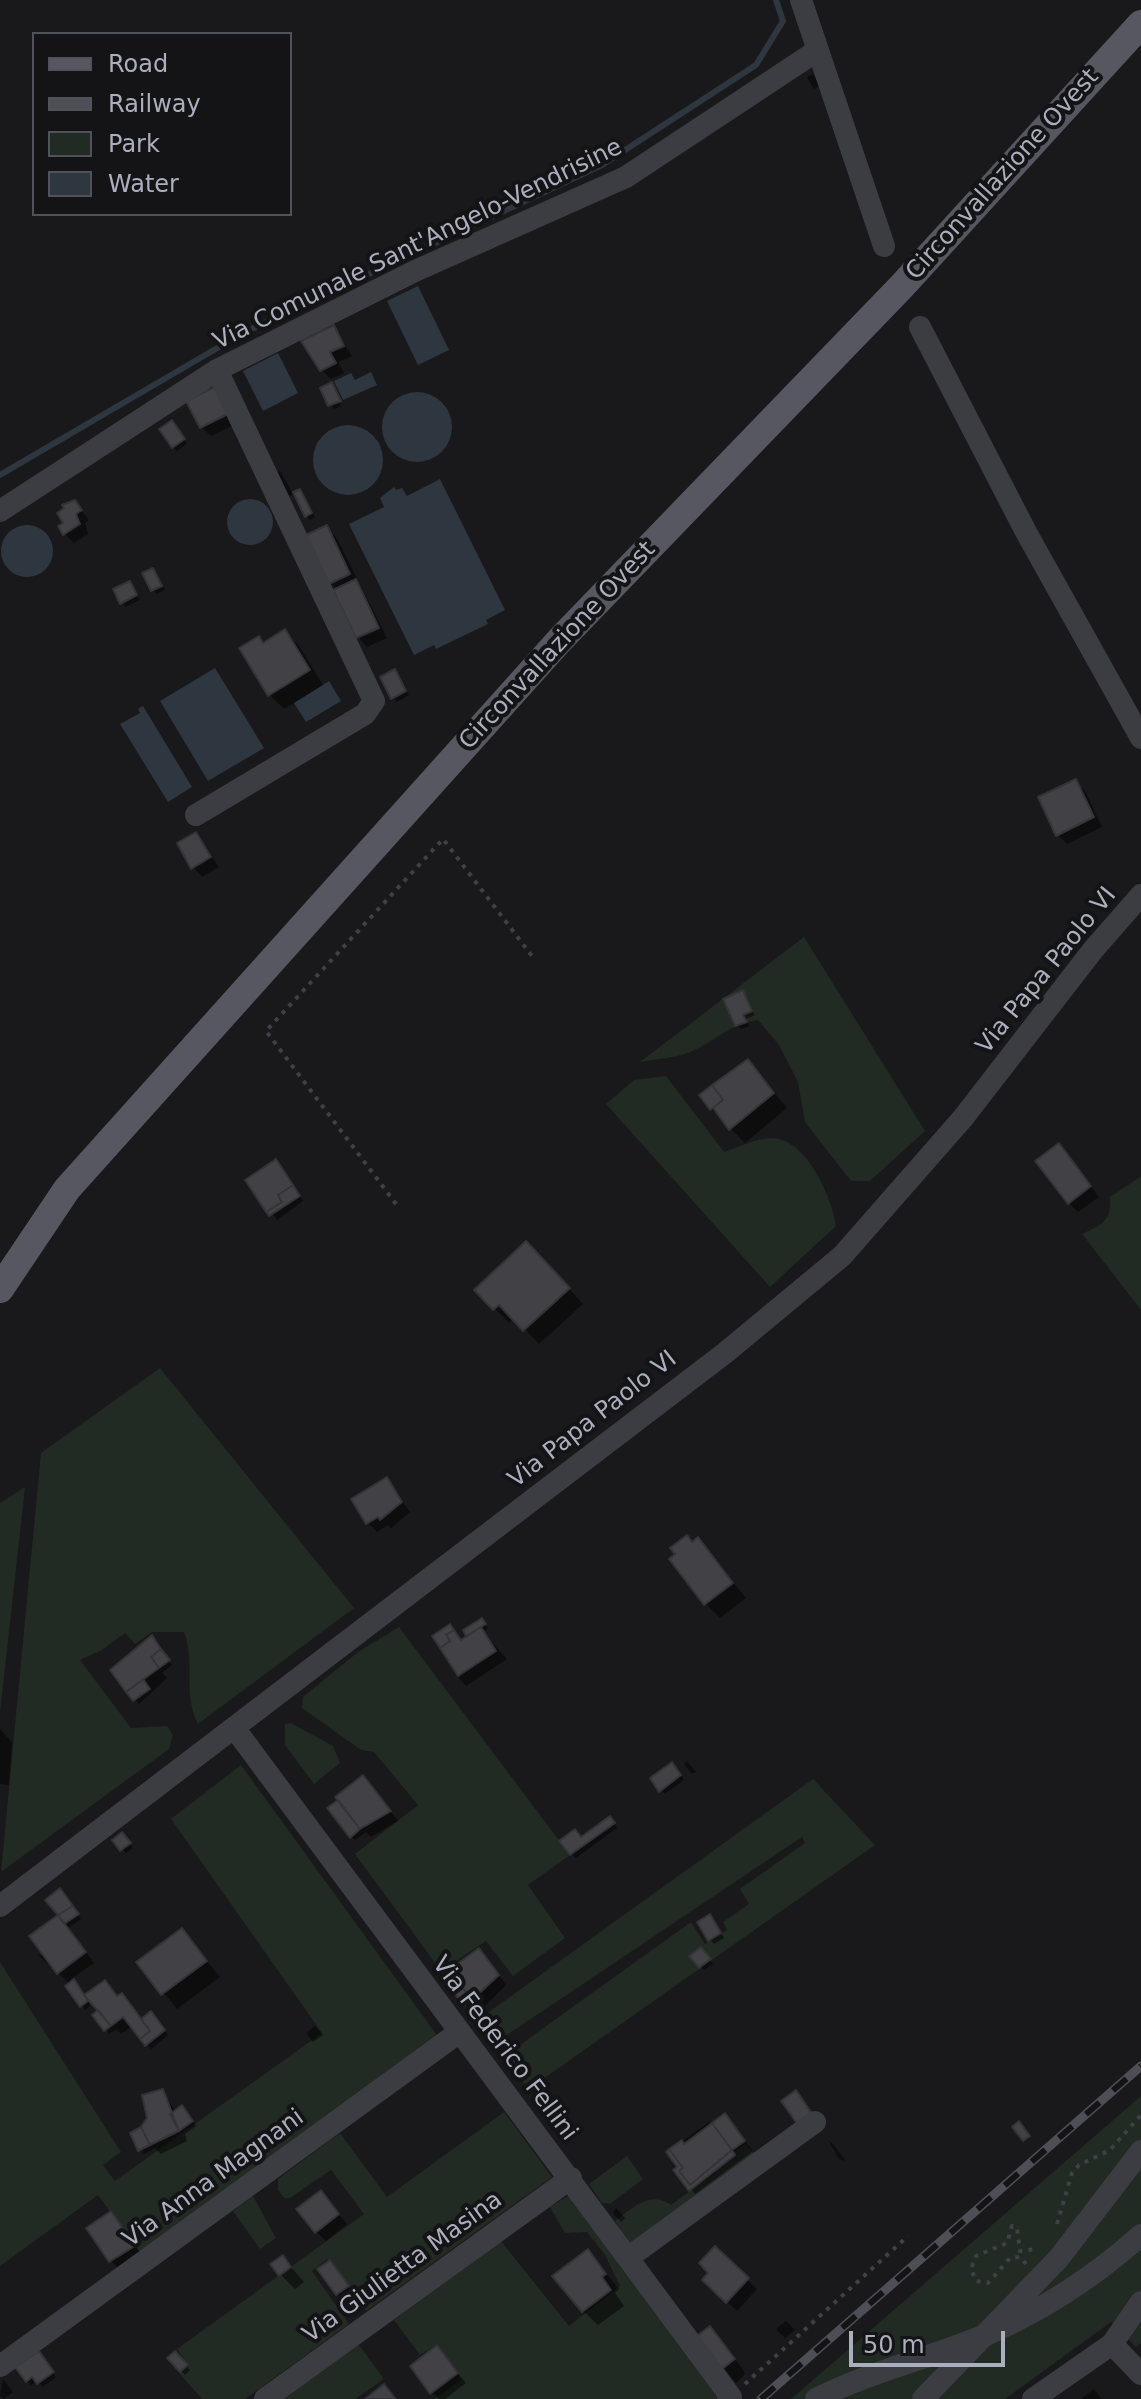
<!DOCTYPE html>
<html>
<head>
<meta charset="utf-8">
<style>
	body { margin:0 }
	#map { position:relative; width:1141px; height:2399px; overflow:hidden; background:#19191c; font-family:"DejaVu Sans",sans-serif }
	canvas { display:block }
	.legend { position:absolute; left:32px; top:32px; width:260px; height:184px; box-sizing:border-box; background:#141417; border:2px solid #505259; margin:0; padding:10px 14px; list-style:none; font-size:24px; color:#abaebc }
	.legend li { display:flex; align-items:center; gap:16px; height:40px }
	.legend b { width:40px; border:2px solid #505259 }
	.scale { position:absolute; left:849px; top:2331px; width:156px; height:36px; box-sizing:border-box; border:4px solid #abaebc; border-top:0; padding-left:10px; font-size:24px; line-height:28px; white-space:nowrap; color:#abaebc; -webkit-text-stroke:6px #141417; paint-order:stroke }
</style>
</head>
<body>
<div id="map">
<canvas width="1141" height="2399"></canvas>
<ul class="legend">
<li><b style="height:10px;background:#565760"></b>Road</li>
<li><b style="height:10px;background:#4d4e56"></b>Railway</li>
<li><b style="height:22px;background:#212a23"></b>Park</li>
<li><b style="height:22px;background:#2e3640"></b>Water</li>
</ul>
<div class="scale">50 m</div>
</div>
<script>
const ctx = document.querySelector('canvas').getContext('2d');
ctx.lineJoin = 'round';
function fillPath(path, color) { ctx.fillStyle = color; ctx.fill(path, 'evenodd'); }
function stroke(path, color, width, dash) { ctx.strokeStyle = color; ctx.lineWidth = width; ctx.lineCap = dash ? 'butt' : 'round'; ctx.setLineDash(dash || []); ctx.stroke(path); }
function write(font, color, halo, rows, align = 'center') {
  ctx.font = font + ' "DejaVu Sans",sans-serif'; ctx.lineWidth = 8; ctx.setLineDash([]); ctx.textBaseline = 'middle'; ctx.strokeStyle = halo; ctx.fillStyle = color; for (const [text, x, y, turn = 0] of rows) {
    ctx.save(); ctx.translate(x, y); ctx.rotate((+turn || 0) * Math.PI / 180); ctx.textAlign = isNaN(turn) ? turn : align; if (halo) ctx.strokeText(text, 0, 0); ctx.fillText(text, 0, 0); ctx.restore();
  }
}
fillPath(new Path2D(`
	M804 937 925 1131 870 1181H851L805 1122 798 1082 779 1045 758 1020C730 1023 715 1042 690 1052 676 1058 656 1059 640 1062Z
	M666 1076 724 1152C739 1147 757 1138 773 1138 807 1140 832 1197 836 1226L770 1287 606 1104 634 1080Z
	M1140 1177 1141 1178V1310L1082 1234C1102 1225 1112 1220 1110 1197Z
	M160 1368 354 1608 198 1724C182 1692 196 1663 184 1632H152L135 1644 125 1633 102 1650 80 1660 131 1728 167 1726 173 1735 169 1749 1 1872 41 1453Z
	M25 1487 0 1713V1503Z
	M399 1627 570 1855 528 1885 565 1938 513 1976 486 1941 441 1971 355 1854 418 1805 374 1752 361 1750 302 1708 303 1697 358 1652Z
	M291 1723 333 1746 340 1763 314 1784 285 1745V1724Z
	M241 1765 439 2038 141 2254 98 2195 0 2266V1962L121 2152 103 2165 115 2181 322 2033 171 1819Z
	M813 1779 875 1845 529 2089 503 2057 691 1922 705 1944 727 1930 723 1922 749 1904 740 1889 805 1843 802 1837 492 2045 475 2022Z
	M1141 2096V2343L1136 2347 1111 2322 1005 2399H791Z
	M504 2112 552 2177 366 2311 327 2259 312 2271 349 2324 245 2399H202L179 2373 189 2366 177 2349 364 2214 331 2170 290 2198H284L278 2190V2179L340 2133 387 2197Z
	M745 2144 756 2155 631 2246 615 2221C633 2208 649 2190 671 2205L715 2173 712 2167Z
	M627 2156 643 2179 610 2204 602 2203 589 2184Z
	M571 2194 721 2395 716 2399H434L461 2380 437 2344 420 2355 394 2320 501 2241 569 2326 620 2286 605 2255 587 2232 565 2233 550 2207Z
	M253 2196 276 2238 260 2249 233 2211Z
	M359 2345 384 2379 355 2399H281Z`), '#212a23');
fillPath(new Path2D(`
	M418 286 449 350 418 365 387 301Z
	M278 353 298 393 263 411 243 371Z
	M371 372 377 385 343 400 334 381 351 373 355 380Z
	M382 427a35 35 0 1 1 70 0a35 35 0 1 1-70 0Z
	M313 460a35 35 0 1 1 70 0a35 35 0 1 1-70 0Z
	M440 479 505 610 486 620 488 624 436 649 434 645 414 655 349 524 384 507 380 498 394 487 396 490 402 488 407 496Z
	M227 522a23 23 0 1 1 46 0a23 23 0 1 1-46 0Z
	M1 551a26 26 0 1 1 52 0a26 26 0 1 1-52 0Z
	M215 668 264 748 208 781 160 701Z
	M329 681 341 701 306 722 294 703Z
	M143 706 192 787 168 802 120 724 140 713 138 709Z`), '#2e3640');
fillPath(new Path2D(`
	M813 74 820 86 814 89 807 77Z
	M333 328 352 356 338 362 344 373 331 379 321 370Z
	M332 387 341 406 334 409 322 389Z
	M214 389 236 424 211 436 201 427Z
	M175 427 187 444 177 451 173 447Z
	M280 471 293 494H294L290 496 286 492 276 473Z
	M300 491 315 517 310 520 306 516Z
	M75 503 89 520 85 523 88 534 74 543 65 534 66 524 59 513 66 505Z
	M326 528 336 537 387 638 367 647 358 637 338 590 331 583Z
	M153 570 165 590 157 594 153 590Z
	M130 584 140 600 126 607 122 603Z
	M285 632 299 646 323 685 284 709 269 694 259 638 264 644Z
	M395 672 409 695 397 702 393 697Z
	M1075 782 1085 791 1102 827 1067 844 1058 835Z
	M196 834 219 867 202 877 193 867Z
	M742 992 755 1015 746 1019 749 1026 741 1029 737 1025Z
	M748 1061 787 1108 745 1143 711 1109Z
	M1068 1155 1099 1197 1078 1212 1069 1203Z
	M276 1162 303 1201 277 1220 248 1180Z
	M541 1258 583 1304 539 1344 514 1318 509 1323 477 1290Z
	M387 1479 410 1512 391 1528 388 1525 377 1532 368 1523Z
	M698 1540 746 1598 720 1618 706 1604 693 1544Z
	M482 1620 488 1628 483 1632 507 1659 466 1686 459 1678 458 1637 462 1641 470 1636 465 1631Z
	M152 1638 172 1665 162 1673 167 1678 139 1704 113 1670Z
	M0 1729 12 1742 9 1785 0 1784Z
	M687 1761 696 1772 692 1774 684 1764Z
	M676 1769 684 1780 665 1794 660 1790Z
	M372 1788 398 1821 371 1837 366 1832 355 1840 351 1836Z
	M614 1822 617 1828 576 1858 572 1854 581 1839Z
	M126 1839 133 1848 126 1853 122 1849Z
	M64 1895 81 1919 68 1928 94 1963 71 1979 85 1997 105 1982 143 2021 155 2018 168 2035 151 2049 132 2026 121 2034 116 2029 109 2034 100 2011 87 1996 90 2006 85 2010 70 1984 37 1954 47 1958Z
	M713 1921 724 1938 714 1944 710 1939Z
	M182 1930 220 1977 177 2009 139 1962Z
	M705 1953 713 1964 704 1970 700 1966Z
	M488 1960 506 1985 483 2008 477 2003 469 2009 465 2005Z
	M315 2026 323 2035 313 2042 306 2033Z
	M162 2091 176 2112H186L196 2126 185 2134 187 2141 161 2154 155 2148 144 2154 132 2134 140 2130Z
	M725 2116 753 2151 695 2194 672 2164 681 2173 668 2152 709 2122 712 2125Z
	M828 2140 833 2144 846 2161 839 2159Z
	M321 2193 347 2224 326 2241 316 2232Z
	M616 2208 625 2218 621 2222 613 2213Z
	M110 2213 143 2256 120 2270 111 2261Z
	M715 2249 757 2289 737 2311 705 2280 711 2273Z
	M588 2252 619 2289 615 2293 624 2306 598 2325 583 2311Z
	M283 2258 304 2282 295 2289 281 2275Z
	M330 2263 357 2296 347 2303 338 2294Z
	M786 2321 795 2330 785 2338 776 2329Z
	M710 2329 743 2369 745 2374 736 2383 724 2368Z
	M437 2348 466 2383 445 2399H439L432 2392Z
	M175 2353 190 2370 185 2375 170 2358Z
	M42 2357 56 2377 43 2387 37 2381 31 2385 27 2381Z
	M3 2379 13 2392 4 2399 0 2396Z
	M1094 2389 1102 2399H1081L1087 2394Z`), '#0007');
stroke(new Path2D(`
	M0 475 243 333 602 165 756 65 783 21 776 0`), '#2e3640', 6);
const building = new Path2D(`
	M334 325 344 346 330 352 336 363 320 371 301 341Z
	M332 382 341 401 328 406 320 388Z
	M214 387 228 414 200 428 186 401Z
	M172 420 185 439 172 448 159 429Z
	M300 489 312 513 305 517 293 492Z
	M75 500 82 510 76 514 80 524 63 535 58 526 63 523 57 513 64 508 62 505Z
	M327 525 350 574 329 584 306 535Z
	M153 568 162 586 151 591 142 573Z
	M356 579 379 628 356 638 333 590Z
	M130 581 137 595 120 604 113 589Z
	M285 629 310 670 268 696 239 648 259 636 263 643Z
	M395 669 406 691 391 699 380 677Z
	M1076 779 1094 817 1056 836 1038 797Z
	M196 832 211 857 191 869 177 843Z
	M743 990 752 1011 743 1015 747 1022 735 1026 723 999Z
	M748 1059 774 1093 729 1130 713 1108 723 1100 712 1085Z
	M712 1085 723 1100 710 1110 699 1095Z
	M1059 1143 1091 1186 1068 1204 1035 1161Z
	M276 1159 293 1185 278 1195 282 1202 266 1212 245 1180Z
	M293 1185 300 1196 269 1216 266 1212 282 1202 278 1195Z
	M526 1241 570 1288 523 1331 499 1305 493 1310 474 1290Z
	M387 1477 402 1502 380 1520 378 1517 366 1524 351 1499Z
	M687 1535 692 1542 698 1537 733 1583 704 1605 669 1559 675 1554 670 1548Z
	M482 1618 486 1624 466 1636 463 1630Z
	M450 1624 454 1630 446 1635 450 1641 440 1648 432 1636Z
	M481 1627 496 1651 458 1676 440 1648 450 1641 446 1635 454 1630 461 1640Z
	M152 1635 161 1649 151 1657 159 1668 126 1692 110 1670Z
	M161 1649 170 1660 159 1668 151 1657Z
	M143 1679 150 1689 133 1701 126 1692Z
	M672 1762 681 1775 659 1792 650 1778Z
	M363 1775 391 1811 360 1829 335 1797Z
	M338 1800 360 1829 350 1838 327 1808Z
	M610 1816 615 1823 570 1855 559 1841 575 1829 581 1837Z
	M122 1832 131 1843 120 1851 112 1840Z
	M60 1888 73 1906 58 1915 45 1900Z
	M73 1906 79 1914 64 1924 58 1915Z
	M710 1914 721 1933 708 1941 697 1922Z
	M58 1915 86 1952 57 1974 29 1936Z
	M182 1928 207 1961 161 1995 136 1962Z
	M701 1947 711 1959 699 1968 689 1956Z
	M479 1948 499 1975 472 2000 449 1970Z
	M449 1970 472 2000 464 2006 441 1976Z
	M74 1979 88 2001 80 2007 65 1986Z
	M105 1980 117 1996 122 1993 150 2031 140 2039 123 2017 111 2026 84 1995Z
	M98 2010 111 2026 104 2031 92 2015Z
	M151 2011 165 2030 145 2046 140 2039 150 2031 141 2019Z
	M163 2089 179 2131 150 2145 141 2127 147 2118 142 2095Z
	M796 2090 813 2115 798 2125 781 2101Z
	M182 2105 193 2121 179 2131 170 2114Z
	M725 2113 745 2141 732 2150 712 2123Z
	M1019 2121 1030 2136 1023 2141 1012 2127Z
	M712 2123 732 2150 690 2185 679 2171 683 2168 669 2149 682 2140 684 2144Z
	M141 2127 150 2145 138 2151 130 2133Z
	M669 2149 683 2168 679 2171 690 2185 732 2150 735 2155 689 2191 673 2170 677 2167 666 2152Z
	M321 2190 339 2214 315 2233 296 2209Z
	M111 2211 135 2246 109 2262 86 2228Z
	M715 2246 749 2278 726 2303 702 2280 708 2273 699 2263Z
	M588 2249 606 2274 602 2277 611 2290 582 2312 552 2276Z
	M283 2255 291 2267 279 2276 270 2264Z
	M330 2260 349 2286 336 2295 317 2269Z
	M710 2326 735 2359 722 2369 697 2336Z
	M437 2345 458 2373 430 2394 410 2366Z
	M39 2351 54 2372 37 2384 32 2377 26 2382 15 2367Z
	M175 2351 188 2365 180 2372 167 2358Z
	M384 2384 396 2399H365Z`);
fillPath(building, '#414146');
stroke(building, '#343338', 2);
stroke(new Path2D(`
	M396 1204 266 1031 443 839 535 960
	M1057 2224 1072 2173 1079 2165 1110 2150 1141 2115
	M1026 2264 1020 2257 1010 2258 988 2283 976 2281 971 2269 976 2256 1007 2243 1012 2226 1017 2228 1020 2251 1036 2249
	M745 2384 908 2236`), '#404148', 4, [4, 6]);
stroke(new Path2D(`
	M801 0 884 246
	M920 327 1026 532 1141 738
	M0 511 217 370 415 271 626 177 818 50
	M196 815 365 714 374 701 217 370
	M235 1729C399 1953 567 2173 731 2397L728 2399
	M0 1906 725 1353 842 1256 963 1118 1093 950 1141 895
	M629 2257 815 2122
	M1112 2344 1141 2374
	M0 2366 458 2033
	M265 2399 571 2178
	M816 2399C871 2371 931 2358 988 2334 1045 2309 1095 2276 1141 2235
	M923 2399 1059 2258 1141 2151
	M1033 2399 1112 2344 1141 2302`), '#3c3c43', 22);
stroke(new Path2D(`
	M0 1289 67 1189 559 641 902 286 1141 24`), '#565760', 28);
const rail = new Path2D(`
	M761 2399 1141 2066`);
stroke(rail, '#4d4e56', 9);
stroke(rail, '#141417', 6, [18]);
write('24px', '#abaebc', '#141417', [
	["Circonvallazione Ovest",1003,175,-48],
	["Via Comunale Sant'Angelo-Vendrisine",418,245,-26],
	["Circonvallazione Ovest",558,646,-47],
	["Via Papa Paolo VI",1047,971,-51],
	["Via Papa Paolo VI",593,1420,-38],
	["Via Federico Fellini",504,2049,53],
	["Via Anna Magnani",214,2179,-36],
	["Via Giulietta Masina",403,2268,-36]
]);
</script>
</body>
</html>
